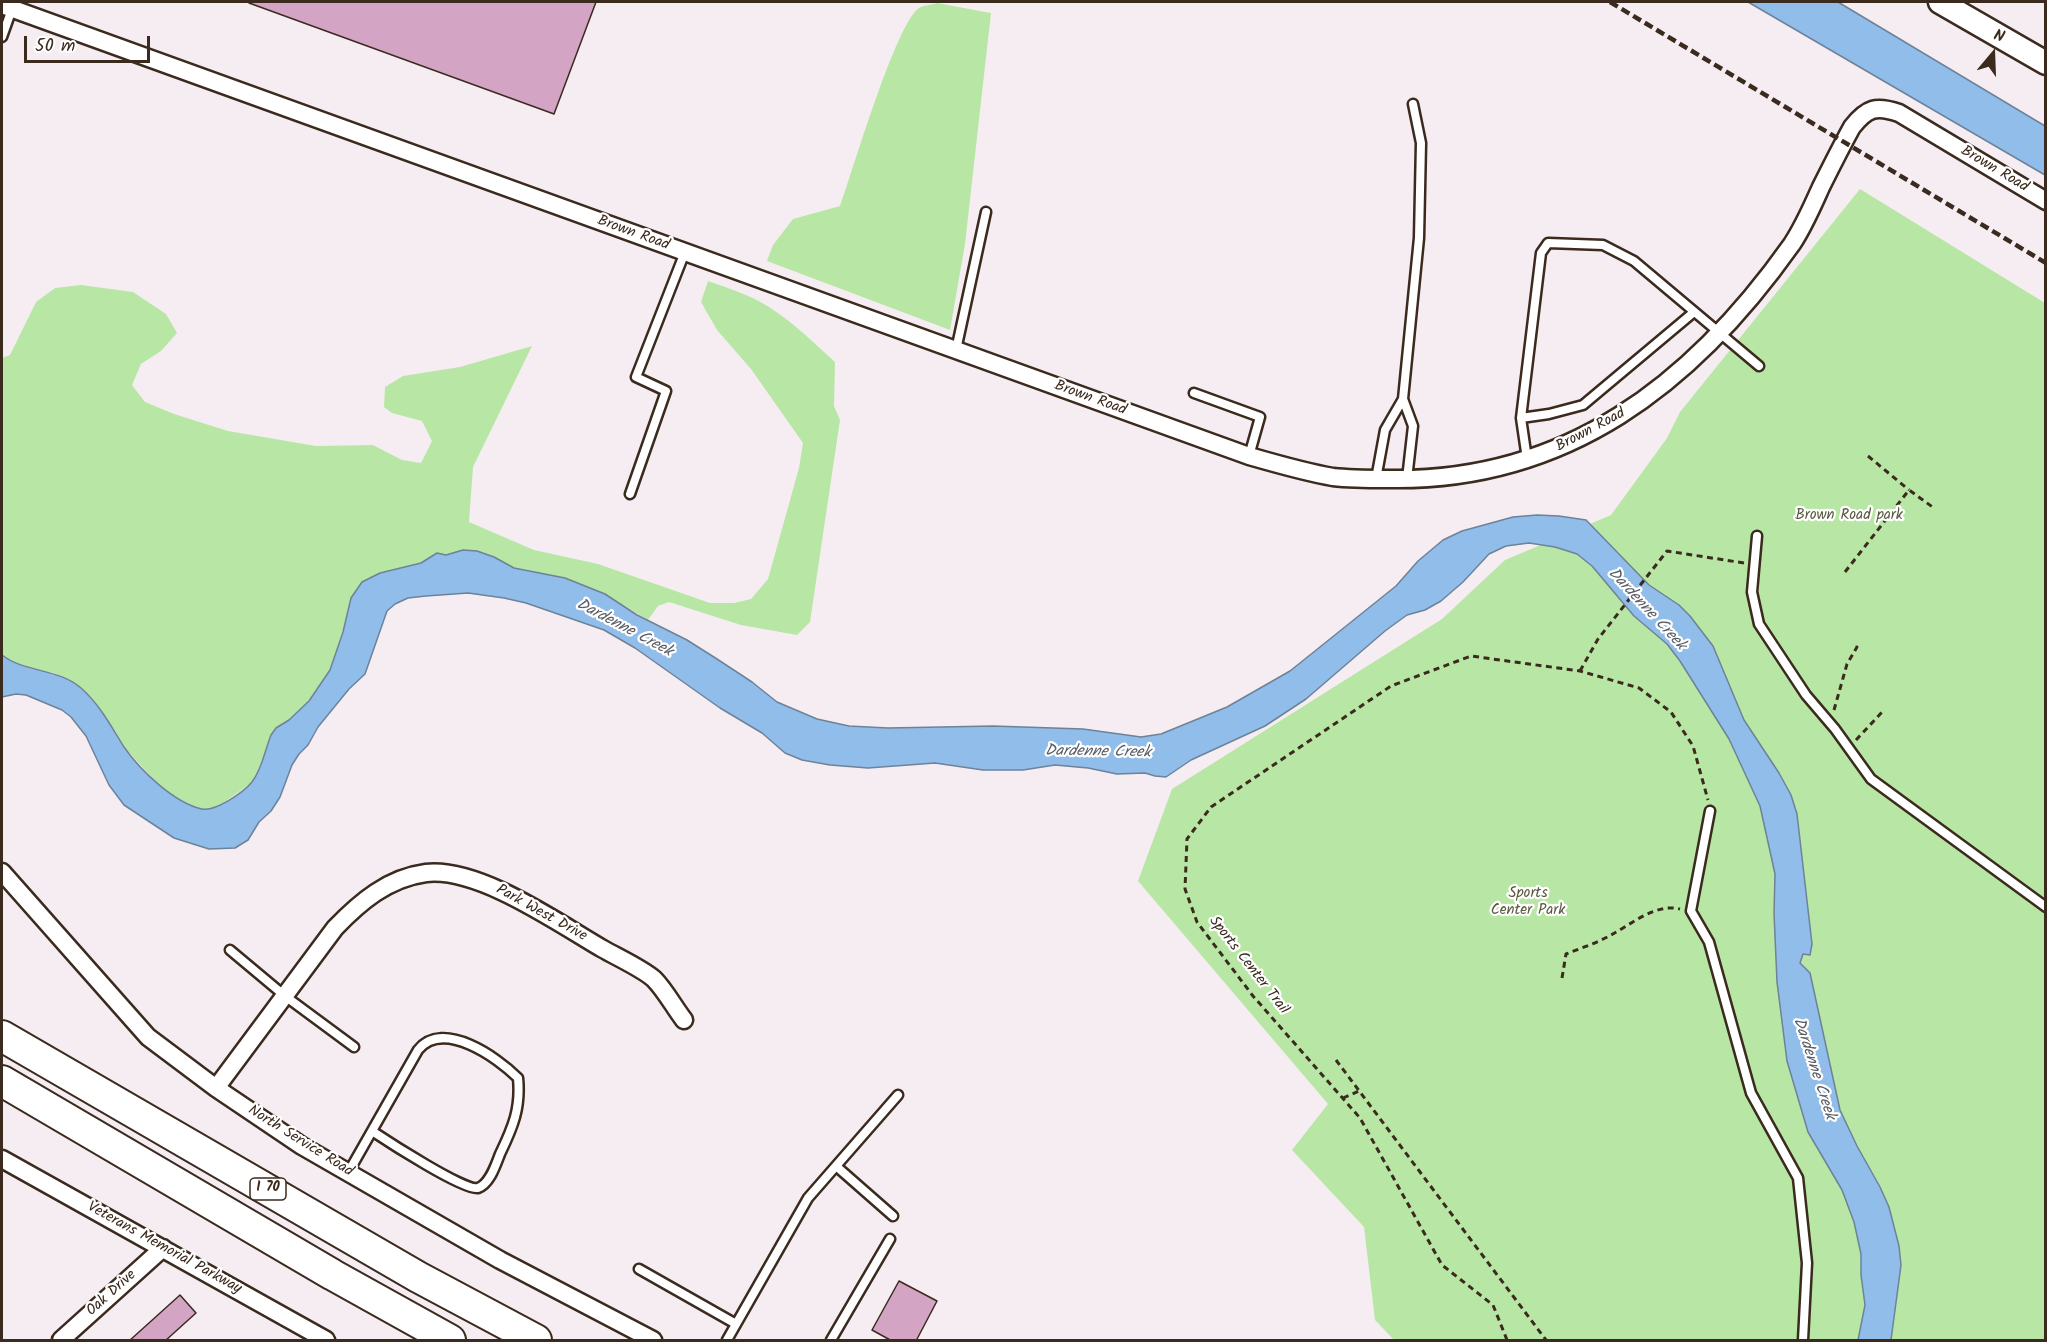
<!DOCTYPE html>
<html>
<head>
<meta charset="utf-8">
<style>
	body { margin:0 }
	#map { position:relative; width:2047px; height:1342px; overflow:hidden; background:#f6edf3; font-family:Kalam,sans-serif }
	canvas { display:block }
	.frame { position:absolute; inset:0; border:3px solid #3b2a1e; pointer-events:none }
	.north { position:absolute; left:1963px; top:24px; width:60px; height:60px; -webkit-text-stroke:4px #fff; paint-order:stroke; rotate:19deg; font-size:16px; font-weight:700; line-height:24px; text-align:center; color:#3b2a1e }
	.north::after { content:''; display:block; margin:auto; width:21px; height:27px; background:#3b2a1e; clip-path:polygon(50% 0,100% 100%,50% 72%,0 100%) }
	.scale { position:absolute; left:24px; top:36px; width:126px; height:27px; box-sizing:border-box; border:3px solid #3b2a1e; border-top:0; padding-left:8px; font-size:18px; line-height:21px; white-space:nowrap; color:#3b2a1e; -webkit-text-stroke:4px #fff; paint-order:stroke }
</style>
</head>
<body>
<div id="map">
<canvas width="2047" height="1342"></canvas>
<div class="frame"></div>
<div class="north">N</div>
<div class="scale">50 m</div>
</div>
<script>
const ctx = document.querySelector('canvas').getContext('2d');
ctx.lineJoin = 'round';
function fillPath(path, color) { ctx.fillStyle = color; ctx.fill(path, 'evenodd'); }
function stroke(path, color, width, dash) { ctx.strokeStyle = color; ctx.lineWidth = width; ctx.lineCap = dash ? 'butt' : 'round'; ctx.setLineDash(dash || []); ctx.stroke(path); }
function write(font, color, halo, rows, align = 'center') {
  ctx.font = font + ' Kalam,sans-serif'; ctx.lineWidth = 4.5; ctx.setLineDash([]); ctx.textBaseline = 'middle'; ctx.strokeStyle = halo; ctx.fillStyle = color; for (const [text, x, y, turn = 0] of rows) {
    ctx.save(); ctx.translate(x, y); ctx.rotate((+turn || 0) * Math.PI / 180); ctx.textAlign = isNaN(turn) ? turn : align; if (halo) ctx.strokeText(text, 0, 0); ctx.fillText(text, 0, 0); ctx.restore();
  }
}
fillPath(new Path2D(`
	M937 3 991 13 965 244 950 330 767 261 773 245 793 219 840 206C852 173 896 23 919 8 923 5 932 5 937 3Z
	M1860 189 2045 303V1340H1394L1375 1320 1364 1227 1292 1150 1328 1104 1138 881 1172 789 1442 619 1505 560 1611 515 1667 438 1680 412Z
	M708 281C728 288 750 295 769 307 793 322 814 343 835 362L834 406 840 420 810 622 797 635 741 625 669 602 658 606 648 620 605 594 565 578 526 572 514 568 494 557 455 552 446 555 437 553 421 563 380 573 347 617 330 670 321 685 309 701 289 720 276 728 252 783 214 809 203 810 175 798 155 781 125 748 115 730 66 678 53 673 28 668 9 661 2 655V358L10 355 36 302 55 288 81 285 133 292 166 314 177 333 161 351 141 364 132 385 145 402 174 414 228 431 316 446 373 445 402 460 421 463 432 441 422 421 392 413 384 407 385 387 403 376 460 367 532 346 473 467 469 522 534 550 598 564 710 603H734L751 599 768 579 799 468 803 443 751 369 717 330 701 302Z`), '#b8e7a5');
const water = new Path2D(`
	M1748 2H1838L2045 126V175Z
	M1537 515 1559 516 1586 520 1649 585 1679 605 1690 616 1713 646 1744 720 1779 773 1791 795 1797 814 1812 944 1810 955 1803 954 1800 963 1810 973 1840 1110 1857 1146 1880 1187 1889 1207 1899 1246 1901 1265 1891 1340H1858L1865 1305 1861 1275V1254L1854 1222 1842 1190 1808 1132 1787 1061 1777 982 1774 913 1775 874 1760 806 1729 739 1680 661 1667 644 1634 616 1592 566 1577 554 1555 547 1529 543 1506 546 1489 554 1463 582 1441 601 1425 610 1407 615 1385 631 1306 699 1265 726 1191 760 1166 777 1155 776 1145 773 1117 774 1088 768 1055 765 1023 770H983L935 763 868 768 830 765 802 760 785 753 762 733 720 708 635 648 604 630 526 603 504 598 468 593 426 596 408 598 395 604 387 611 365 674 349 689 318 727 308 745 299 754 292 765 280 797 271 811 259 822 248 840 235 848 209 849 174 838 124 805 109 785 86 736 71 717 62 710 26 695 16 694 2 697V655C25 673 58 668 81 688 100 705 111 726 124 747 140 770 174 803 202 809 215 812 244 792 252 782 262 769 265 750 271 735L276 728 289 720 309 701 330 670 343 632 351 598 362 582 380 573 421 563 437 553 446 555 463 550 477 551 494 557 514 568 565 578 605 594 637 615 687 640 717 659 752 682 777 702 817 719 849 726 888 728 993 726 1083 729 1141 737 1161 734 1227 707 1290 671 1396 586 1418 561 1443 540 1462 531 1513 517Z`);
fillPath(water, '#90bdea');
stroke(water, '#6e8298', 1.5);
const building = new Path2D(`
	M250 2H596L554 114 249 3Z
	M899 1281 937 1301 916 1341H892L872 1330Z
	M180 1295 196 1313 165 1341H129Z`);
fillPath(building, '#d3a4c4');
stroke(building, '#3b2a1e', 1.5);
const lane = new Path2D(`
	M2 37 12 9
	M956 350 986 212
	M1194 393 1260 417 1249 456
	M1521 418 1549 414 1583 405 1694 312
	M1527 459 1521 418 1541 253 1548 243 1603 245 1634 261 1759 366
	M1376 479 1385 430 1403 399
	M1407 479 1413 426 1403 399 1419 238 1421 143 1413 104
	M630 494 666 391 636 377 685 252
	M1757 536 1752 592 1759 624 1806 695 1835 729 1871 779 2046 907
	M1710 811 1691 911 1709 942 1751 1093 1798 1178 1807 1263 1803 1340
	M230 950 285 996 354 1047
	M836 1166 893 1216
	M348 1173 418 1050C443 1019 497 1057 518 1078 521 1108 513 1127 500 1154 496 1164 490 1184 478 1188 466 1192 387 1141 372 1131
	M639 1269 736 1324
	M727 1340 808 1198 898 1095
	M831 1340 890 1239`);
const street = new Path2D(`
	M2 5 1249 456C1277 464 1304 472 1333 477 1351 479 1369 479 1387 479 1566 483 1693 384 1792 244 1804 226 1812 207 1821 187 1831 167 1841 147 1852 127 1867 108 1876 105 1899 113L2046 201
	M2 872 148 1037 216 1088 302 1146 500 1260 653 1340
	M216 1088 335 928C360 902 388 878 426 873 479 867 558 923 603 949 617 957 643 969 654 979 665 990 674 1007 684 1020
	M2 1159 326 1340
	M61 1340 163 1248`);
const secondary = new Path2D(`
	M1940 2 2046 63`);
const highway = new Path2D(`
	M2 1036 418 1277 536 1340
	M2 1081 333 1275 450 1340`);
stroke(lane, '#3b2a1e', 13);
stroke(street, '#3b2a1e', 21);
stroke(secondary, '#3b2a1e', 27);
stroke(highway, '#3b2a1e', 34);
stroke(new Path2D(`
	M1868 456 1909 490
	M1845 572 1909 490 1934 508
	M1580 671 1598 639 1667 551 1744 563
	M1834 710 1847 664 1857 647H1854
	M1856 740 1884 710
	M1562 978 1566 954C1581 948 1597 943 1611 935 1632 924 1655 903 1680 909
	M1336 1060 1546 1340
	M1343 1098 1359 1091
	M1507 1340 1493 1305 1442 1265 1360 1118 1253 996 1197 922 1185 889 1187 839 1211 807 1391 686 1471 656 1580 671 1639 688 1671 712 1693 746 1708 800`), '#3b2a1e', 3, [6, 4.5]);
stroke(lane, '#fff', 8);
stroke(street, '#fff', 16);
stroke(secondary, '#fff', 22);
stroke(highway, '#fff', 30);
stroke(new Path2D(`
	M1610 2 2046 263`), '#3b2a1e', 4.5, [9, 4.5]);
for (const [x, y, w] of [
	[268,1189,36]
]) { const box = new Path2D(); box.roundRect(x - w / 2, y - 11, w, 22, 4.5); ctx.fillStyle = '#fff'; ctx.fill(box); stroke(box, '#3b2a1e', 1.5); }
write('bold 14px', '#3b2a1e', null, [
	["I 70",268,1189]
]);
write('15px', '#3b2a1e', '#fff', [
	["Brown Road",1994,170,31],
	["Brown Road",633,234,20],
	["Brown Road",1090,399,20],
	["Brown Road",1591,431,-28],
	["Park West Drive",541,914,29],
	["Sports Center Trail",1248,966,52],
	["North Service Road",300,1142,32],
	["Veterans Memorial Parkway",164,1249,29],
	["Oak Drive",112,1294,-42]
]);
write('15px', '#5a5940', '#fff', [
	["Brown Road park",1849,516],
	["Sports",1528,894],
	["Center Park",1528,911]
]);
write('italic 16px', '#595d65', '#fff', [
	["Dardenne Creek",1646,610,47],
	["Dardenne Creek",624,629,28],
	["Dardenne Creek",1098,753,1],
	["Dardenne Creek",1813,1069,72]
]);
</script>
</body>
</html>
